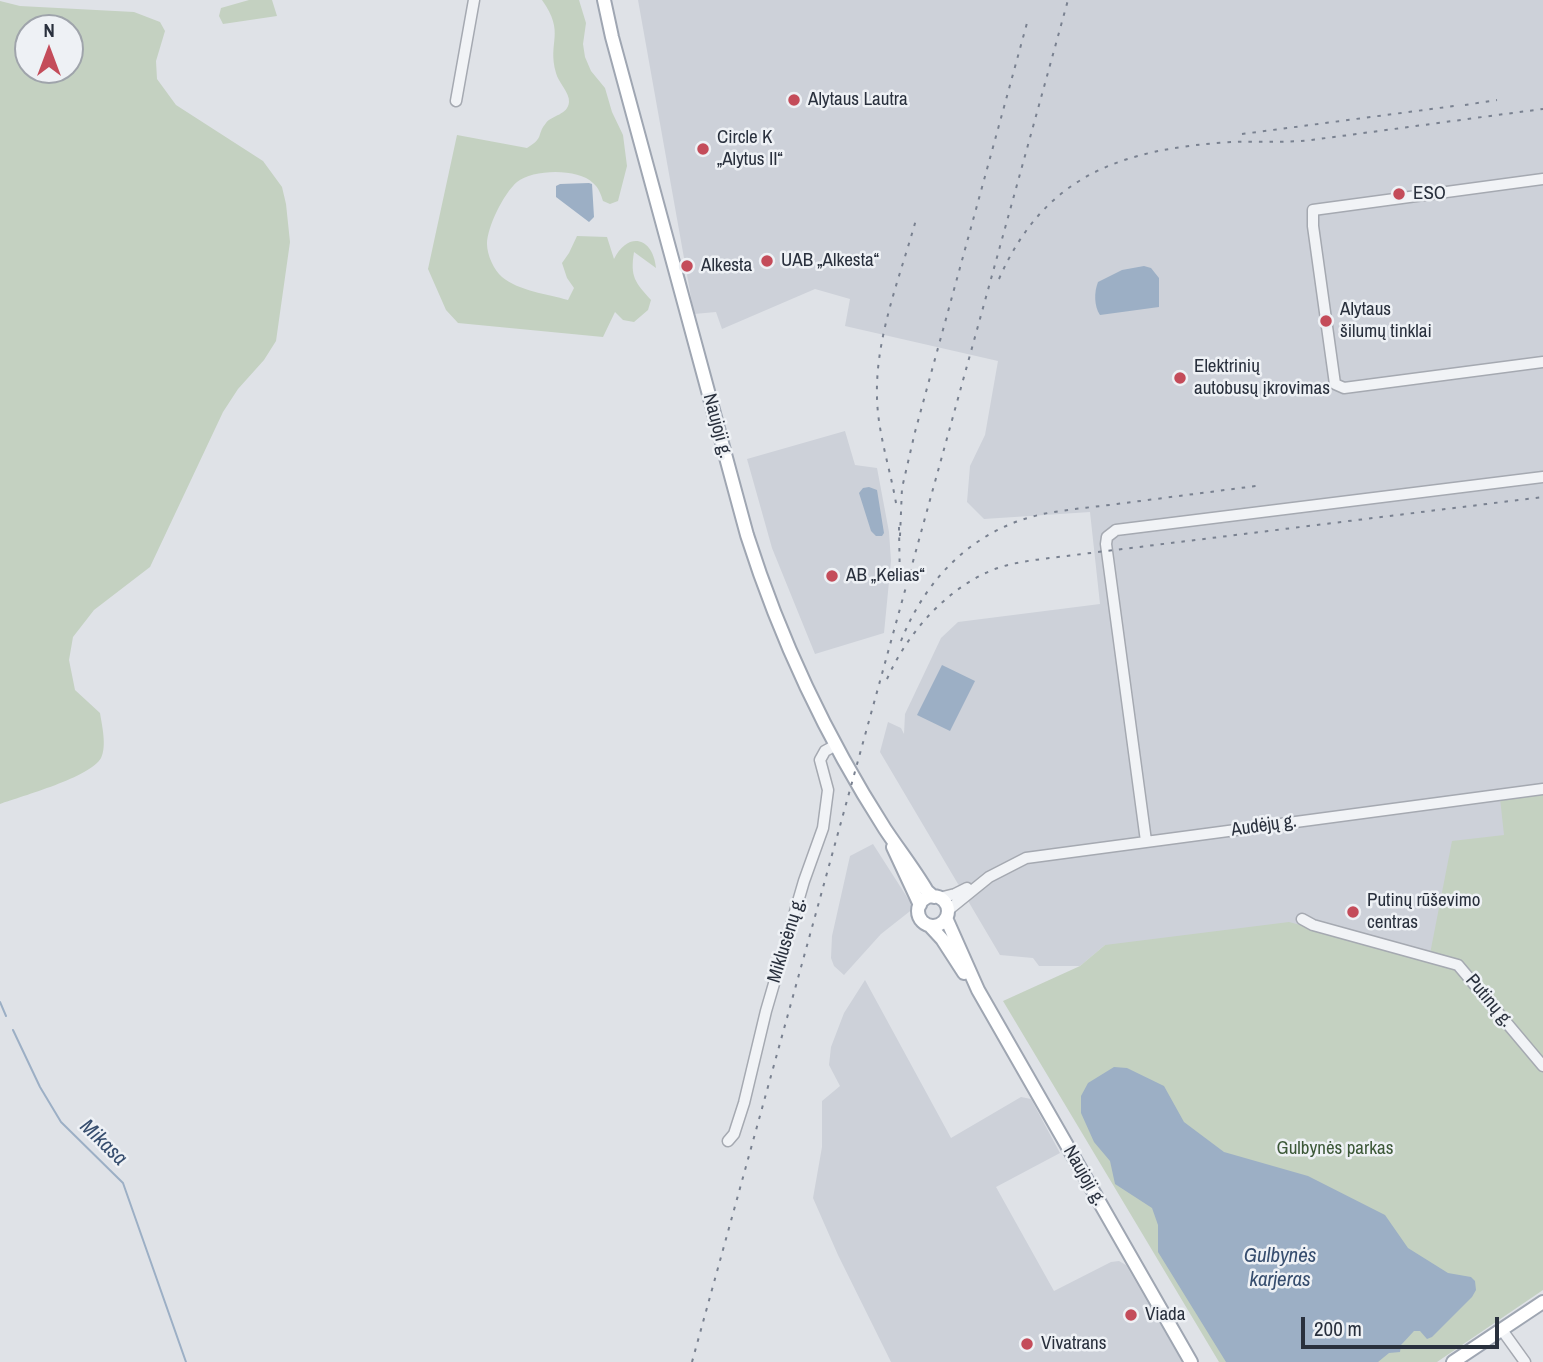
<!DOCTYPE html>
<html>
<head>
<meta charset="utf-8">
<style>
	body { margin:0 }
	#map { position:relative; width:1543px; height:1362px; overflow:hidden; background:#dfe2e7; font-family:"Archivo Narrow",sans-serif }
	canvas { display:block }
	.north { position:absolute; left:14px; top:14px; width:70px; height:70px; box-sizing:border-box; background:#eef1f5; border:2px solid #9fa4ab; border-radius:50%; rotate:0deg; font-size:19px; font-weight:700; line-height:28px; text-align:center; color:#29303d }
	.north::after { content:''; display:block; margin:auto; width:24px; height:32px; background:#c44c5a; clip-path:polygon(50% 0,100% 100%,50% 72%,0 100%) }
	.scale { position:absolute; left:1301px; top:1317px; width:198px; height:32px; box-sizing:border-box; border:4px solid #29303d; border-top:0; padding-left:9px; font-size:21px; line-height:24px; white-space:nowrap; color:#29303d; -webkit-text-stroke:5px #eef1f5; paint-order:stroke }
</style>
</head>
<body>
<div id="map">
<canvas width="1543" height="1362"></canvas>
<div class="north">N</div>
<div class="scale">200 m</div>
</div>
<script>
const ctx = document.querySelector('canvas').getContext('2d');
ctx.lineJoin = 'round';
function fillPath(path, color) { ctx.fillStyle = color; ctx.fill(path, 'evenodd'); }
function stroke(path, color, width, dash) { ctx.strokeStyle = color; ctx.lineWidth = width; ctx.lineCap = dash ? 'butt' : 'round'; ctx.setLineDash(dash || []); ctx.stroke(path); }
function write(font, color, halo, rows, align = 'center') {
  ctx.font = font + ' "Archivo Narrow",sans-serif'; ctx.lineWidth = 5; ctx.setLineDash([]); ctx.textBaseline = 'middle'; ctx.strokeStyle = halo; ctx.fillStyle = color; for (const [text, x, y, turn = 0] of rows) {
    ctx.save(); ctx.translate(x, y); ctx.rotate((+turn || 0) * Math.PI / 180); ctx.textAlign = isNaN(turn) ? turn : align; if (halo) ctx.strokeText(text, 0, 0); ctx.fillText(text, 0, 0); ctx.restore();
  }
}
fillPath(new Path2D(`
	M638 0H1543V793L1504 835 1429 959 1105 945 1080 966H1039L1033 958 1000 955 880 752 888 722 901 728 904 734 905 714 941 638 958 622 1100 604 1090 512 984 519 967 502 970 466 985 435 998 361 845 326 850 299 815 289 722 329 716 312 694 314Z
	M845 431 855 465 877 468 889 532 891 561 884 633 815 654 772 548 747 459Z
	M873 844 914 908 881 934 844 975 834 966 831 958 832 936 850 856Z
	M865 980 951 1138 1021 1097 1031 1099 1060 1153 996 1187 1054 1291 1111 1262 1119 1261 1126 1265 1182 1362H891L838 1255 813 1198 822 1147V1101L840 1086 829 1065 831 1047 844 1013Z`), '#cdd1d9');
fillPath(new Path2D(`
	M249 0H272L277 16 223 24 219 16 221 8Z
	M542 0H579L586 23 583 44 585 57 591 71 605 88 612 112 623 135 627 166 618 201 610 204 603 201C601 195 599 188 593 183 578 168 533 169 517 182 504 193 487 227 487 244 487 255 494 270 502 277 519 291 547 294 568 300L574 288 567 278 562 263 569 253 577 236 607 237 614 259C628 231 653 237 656 268L634 252C630 277 635 282 651 300L648 310 634 322 623 320 615 312 603 337 458 323 446 310 428 269 457 135 527 148C545 137 536 135 546 123 552 115 568 115 569 102 570 93 558 82 556 73 547 41 566 34 542 0Z
	M0 1 20 6 134 12 160 22 165 31 156 61 157 79 176 105 263 161 282 187 286 204 290 242 276 341 264 360 238 389 223 412 150 567 94 610 73 637 69 660 75 690 100 713C102 726 107 746 101 758 91 777 22 796 0 804ZM28 28H70V70H28Z
	M1543 793V1290L1437 1362H1219L1003 1001 1080 966 1105 945 1289 922 1429 959 1452 841 1504 835 1500 798Z`), '#c4d1c1');
fillPath(new Path2D(`
	M589 183 592 184 594 217 589 222 556 197V186L560 184Z
	M1144 266 1151 268 1159 278V307L1100 315C1094 306 1094 292 1098 282L1122 270Z
	M869 487 877 490 884 533 882 536H876L871 531 859 493 863 488Z
	M942 665 975 681 950 731 917 715Z
	M1114 1067 1127 1068 1164 1086 1184 1122 1224 1152 1308 1176 1385 1215 1408 1248 1448 1273 1471 1277 1475 1281 1476 1290 1472 1297 1432 1337 1427 1339 1420 1331H1414L1401 1345 1400 1352 1389 1353 1378 1362H1226L1158 1252V1225L1152 1208 1115 1184 1110 1161 1094 1142 1081 1113V1096L1088 1083Z`), '#9cafc5');
stroke(new Path2D(`
	M0 1002 6 1016
	M13 1030 40 1087 61 1122 123 1183 186 1362`), '#9cafc5', 2);
const minor = new Path2D(`
	M456 101 474 0
	M1543 179 1313 210V226L1335 384 1344 388 1543 362
	M1146 841 1106 544 1107 537 1116 530 1543 477
	M939 898 955 894 967 888
	M947 911 989 877 1026 858 1543 789
	M1302 919 1313 925 1458 965 1543 1066
	M728 1141 734 1134 744 1103 766 1011 804 881 823 828 828 790 820 760 825 751 836 745
	M1502 1330 1525 1362`);
const major = new Path2D(`
	M604 0 612 37 747 535C780 639 826 737 885 829 899 850 914 869 927 891L934 897
	M893 847 920 905
	M918 911a15 15 0 1 1 30 0a15 15 0 1 1-30 0Z
	M946 918 978 990 1191 1362
	M930 926 942 939 964 973
	M1453 1362 1543 1302`);
stroke(minor, '#a5a9b1', 13);
stroke(major, '#9fa6b2', 16);
stroke(minor, '#f1f3f6', 10);
stroke(major, '#fff', 12);
stroke(new Path2D(`
	M1465 105 1497 100
	M1242 134 1454 106
	M999 279C1045 174 1123 149 1231 142 1257 141 1284 143 1311 140 1388 130 1466 119 1543 109
	M896 503C890 468 878 434 877 398 875 336 901 275 917 216
	M899 527 900 587
	M900 536 902 488 915 432 1027 23
	M901 641C927 575 978 526 1048 513 1071 509 1094 507 1117 504 1163 498 1210 492 1256 486
	M887 679C907 634 944 591 990 571 1011 562 1035 560 1058 557L1543 497
	M692 1362 1068 0`), '#798190', 2, [3.5, 7]);
for (const [x, y, r, color] of [
	[794,100,7,"#c44c5a"],
	[703,149,7,"#c44c5a"],
	[1399,194,7,"#c44c5a"],
	[767,261,7,"#c44c5a"],
	[687,266,7,"#c44c5a"],
	[1326,321,7,"#c44c5a"],
	[1180,378,7,"#c44c5a"],
	[832,576,7,"#c44c5a"],
	[1353,912,7,"#c44c5a"],
	[1131,1315,7,"#c44c5a"],
	[1027,1344,7,"#c44c5a"]
]) { const dot = new Path2D(); dot.arc(x, y, r, 0, 2 * Math.PI); ctx.fillStyle = color; ctx.fill(dot); stroke(dot, '#eef1f5', 2.5); }
write('19px', '#29303d', '#eef1f5', [
	["Alytaus Lautra",808,100],
	["Circle K",717,138],
	["„Alytus II“",717,160],
	["ESO",1413,194],
	["UAB „Alkesta“",781,261],
	["Alkesta",701,266],
	["Alytaus",1340,310],
	["šilumų tinklai",1340,332],
	["Elektrinių",1194,367],
	["autobusų įkrovimas",1194,389],
	["AB „Kelias“",846,576],
	["Putinų rūševimo",1367,901],
	["centras",1367,923],
	["Viada",1145,1315],
	["Vivatrans",1041,1344]
], 'left');
write('19px', '#29303d', '#eef1f5', [
	["Naujoji g.",717,426,75],
	["Audėjų g.",1264,826,-8],
	["Miklusėnų g.",787,940,-73],
	["Putinų g.",1489,1001,50],
	["Naujoji g.",1084,1176,60]
]);
write('19px', '#3c5837', '#eef1f5', [
	["Gulbynės parkas",1335,1149]
]);
write('italic 21px', '#364d6e', '#eef1f5', [
	["Mikasa",103,1143,44],
	["Gulbynės",1280,1256],
	["karjeras",1280,1280]
]);
</script>
</body>
</html>
